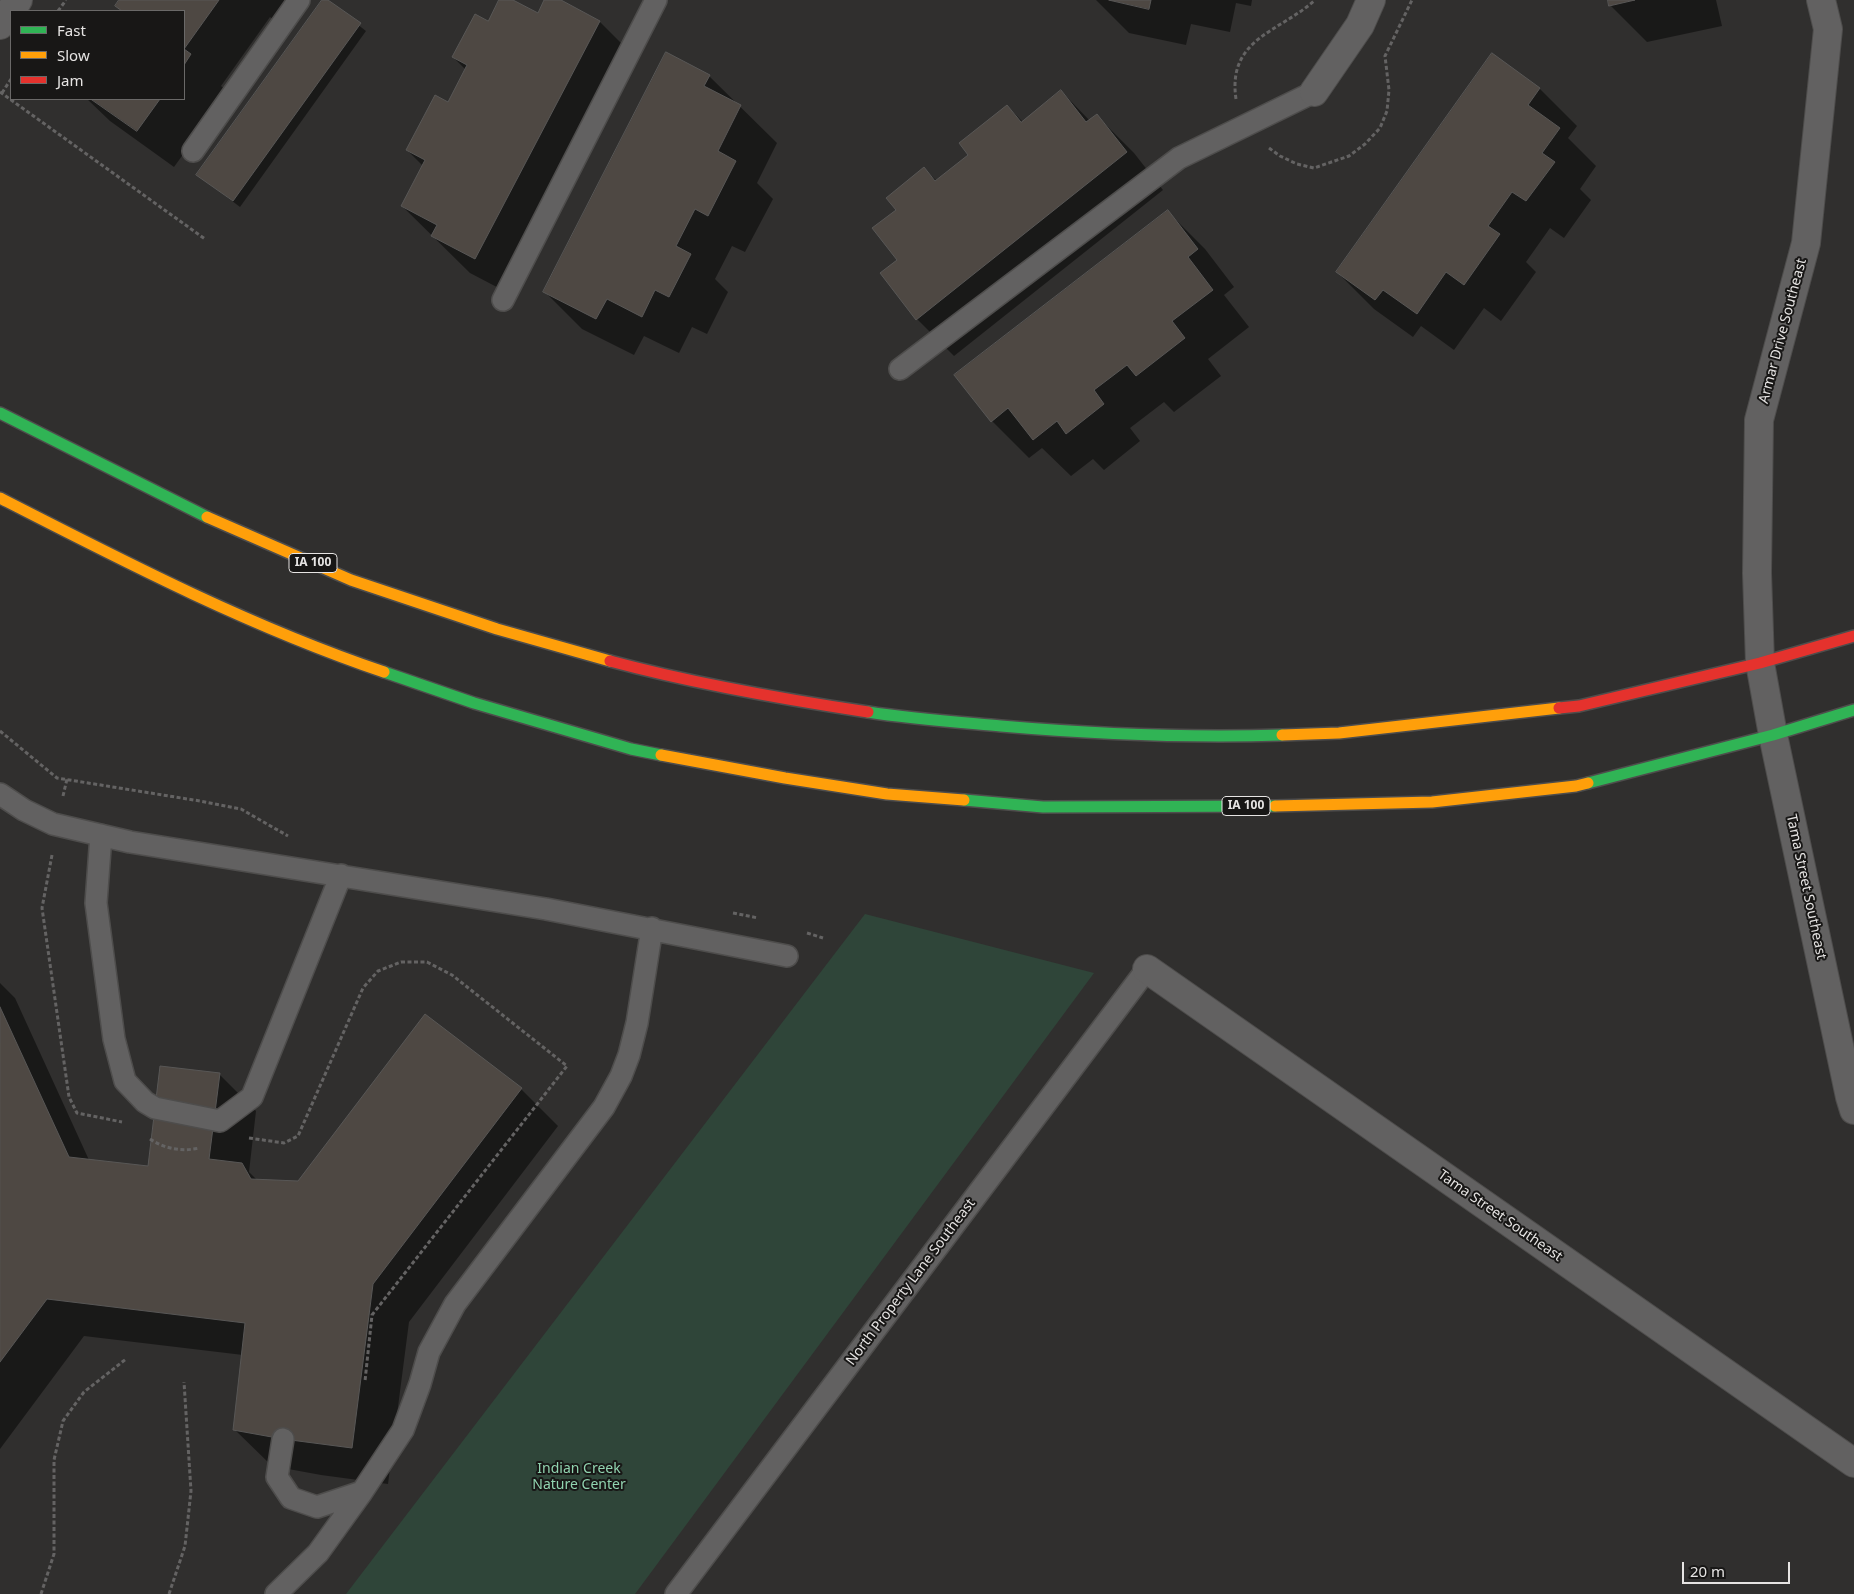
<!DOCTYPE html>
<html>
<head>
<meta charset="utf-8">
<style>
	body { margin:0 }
	#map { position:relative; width:1854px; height:1594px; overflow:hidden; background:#302f2e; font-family:"Noto Sans",sans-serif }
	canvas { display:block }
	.legend { position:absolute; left:10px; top:10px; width:175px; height:90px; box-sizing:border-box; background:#181716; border:1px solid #6a6968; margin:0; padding:6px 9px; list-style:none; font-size:15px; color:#e6e4e3 }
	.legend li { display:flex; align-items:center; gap:10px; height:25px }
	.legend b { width:25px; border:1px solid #6a6968 }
	.scale { position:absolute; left:1682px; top:1562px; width:108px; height:22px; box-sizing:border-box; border:2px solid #e6e4e3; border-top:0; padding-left:6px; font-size:15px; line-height:18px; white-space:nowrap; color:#e6e4e3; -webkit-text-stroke:4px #181716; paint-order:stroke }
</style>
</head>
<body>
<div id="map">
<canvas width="1854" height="1594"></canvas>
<ul class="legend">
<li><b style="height:6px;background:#30b455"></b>Fast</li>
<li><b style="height:6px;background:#ff9f0a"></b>Slow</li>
<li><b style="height:6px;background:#e5322d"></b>Jam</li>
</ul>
<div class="scale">20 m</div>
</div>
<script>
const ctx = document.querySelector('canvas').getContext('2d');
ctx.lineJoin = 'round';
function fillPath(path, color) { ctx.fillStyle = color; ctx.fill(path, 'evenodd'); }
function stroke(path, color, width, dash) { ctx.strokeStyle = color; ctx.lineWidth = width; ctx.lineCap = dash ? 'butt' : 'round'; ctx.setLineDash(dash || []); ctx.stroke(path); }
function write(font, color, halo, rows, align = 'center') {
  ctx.font = font + ' "Noto Sans",sans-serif'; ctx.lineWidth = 4; ctx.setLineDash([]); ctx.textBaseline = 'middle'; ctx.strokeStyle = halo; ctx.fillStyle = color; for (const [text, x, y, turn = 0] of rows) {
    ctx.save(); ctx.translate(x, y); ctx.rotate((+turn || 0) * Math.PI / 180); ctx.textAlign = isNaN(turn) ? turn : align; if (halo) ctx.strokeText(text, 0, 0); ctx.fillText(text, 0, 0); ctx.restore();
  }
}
fillPath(new Path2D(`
	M865 914 1094 973 635 1594H346Z`), '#2f4539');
fillPath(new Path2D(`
	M120 0H294L278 23 270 17 221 86 228 92 174 167 110 121 87 99H184V11H122L116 6Z
	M323 0H326L366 31 240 207 198 175Z
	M501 0H510L538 15 546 0H558L600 22 637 59 512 295 470 273 402 206 423 166 407 150 448 104 466 70 453 57 489 22Z
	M1096 0H1252L1251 6 1236 3 1230 32 1191 24 1186 45 1129 33Z
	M1609 0H1716L1722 26 1647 42 1610 5Z
	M1492 55 1540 89 1577 126 1568 138 1596 166 1580 189 1591 200 1564 238 1550 228 1526 262 1536 272 1501 321 1484 308 1454 350 1421 326 1413 337 1374 309 1337 272Z
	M709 76 777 143 757 183 773 199 745 252 732 246 715 279 728 292 707 334 692 327 679 353 644 336 634 355 582 329 545 292Z
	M1061 91 1090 121 1097 116 1134 153 1163 190 954 356 917 319 899 260 897 210 924 169 937 181 970 155 1007 106 1023 122Z
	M1168 212 1205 249 1234 287 1224 295 1249 327 1208 359 1221 376 1174 412 1164 402 1130 428 1140 441 1104 470 1093 459 1071 476 1042 448 1029 458 992 421Z
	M0 983 15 998 89 1160 149 1167 219 1074 256 1111 249 1172 257 1180 299 1183 426 1016 521 1089 558 1126 409 1322 388 1484 321 1475 272 1466 234 1429 243 1355 84 1336 0 1449Z`), '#0007');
const building = new Path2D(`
	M119 0H219L184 49 191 54 184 65V11H122L115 6Z
	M322 0H328L361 23 233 201 196 175Z
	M499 0H513L538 13 544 0H561L600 21 475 259 431 236 437 225 401 206 425 160 406 150 435 95 448 102 467 65 452 57 475 14 488 21Z
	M1109 0H1151L1149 9Z
	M1608 0H1635L1609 6Z
	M666 52 710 75 704 86 741 105 718 151 736 161 708 216 695 209 676 246 691 254 669 297 655 290 642 317 607 299 596 319 543 292Z
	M1492 53 1540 88 1528 105 1560 128 1542 153 1555 162 1526 201 1512 192 1488 226 1500 234 1464 285 1446 272 1417 314 1383 290 1375 300 1336 272Z
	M1061 90 1086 122 1097 114 1127 152 916 320 880 273 897 260 872 228 896 210 886 198 924 167 935 181 968 155 959 143 1007 105 1021 122Z
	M91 99H160L137 131Z
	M1168 210 1198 249 1188 257 1213 290 1172 321 1185 338 1136 376 1127 365 1094 390 1104 404 1066 434 1057 421 1033 440 1008 408 991 422 954 375Z
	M0 1007 69 1157 148 1166 160 1066 220 1073 209 1159 242 1163 251 1179 298 1181 425 1014 522 1088 373 1284 352 1448 283 1439 233 1430 245 1323 47 1299 0 1362Z`);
fillPath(building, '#4e4843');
stroke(building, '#585756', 1);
const lane = new Path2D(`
	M193 151 299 0
	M503 300 656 0
	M900 369 1179 158 1314 92
	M0 794 24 810 53 824 130 842 546 909 787 956
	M101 835 96 903 114 1039 125 1081 145 1102 155 1108 220 1121 252 1097 341 875
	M283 1439 277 1477 291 1498 317 1507 362 1492
	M276 1594 318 1553 362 1492 403 1430 420 1384 429 1352 455 1304 604 1107 621 1076 629 1055 637 1023 652 928
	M676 1594 1147 969`);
const street = new Path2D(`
	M1821 0 1828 29 1806 243 1759 420 1757 573 1760 663 1773 735 1850 1097 1854 1110
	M0 25 18 0
	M1314 92 1360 25 1371 0
	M1147 969 1854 1463`);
const fast = new Path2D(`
	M0 413 207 517
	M384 672 474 703 631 749 661 755
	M868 712C912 719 956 722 1001 726 1094 734 1188 738 1282 735
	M1588 783 1773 735 1854 710
	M964 800 1043 807 1275 806`);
const slow = new Path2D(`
	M0 498C125 562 251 627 384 672
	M207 517 351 580 497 629 610 661
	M1282 735 1339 733 1559 708
	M661 755 785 778 887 794 964 800
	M1275 806 1432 802 1576 786 1588 783`);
const jam = new Path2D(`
	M610 661C695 684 782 699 868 712
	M1559 708 1579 706 1760 663 1854 636`);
stroke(lane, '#4e4d4c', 24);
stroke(street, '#4e4d4c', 30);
stroke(fast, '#4e4d4c', 14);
stroke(slow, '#4e4d4c', 14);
stroke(jam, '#4e4d4c', 14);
stroke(new Path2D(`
	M58 11 66 0
	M0 92 205 239
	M2 93 11 79
	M1236 99C1227 38 1280 32 1315 0
	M1269 148 1280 156 1297 164 1314 168 1349 156 1365 144 1380 128 1387 111 1389 90 1385 56 1412 0
	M0 731 57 778 200 801 241 809 288 836
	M63 796 67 779
	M52 855 42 908 69 1097 77 1113 122 1122
	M733 913 758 918
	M807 933 823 938
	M249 1138 284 1143 298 1136 363 988 378 971 401 962H427L452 975 567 1066 372 1315 365 1381
	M150 1139C165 1149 182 1152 199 1148
	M41 1594 54 1554V1460L63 1421 84 1392 126 1359
	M169 1594 185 1546 191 1491 184 1382`), '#646363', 3, [4, 2.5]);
stroke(lane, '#626161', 21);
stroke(street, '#626161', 28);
stroke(fast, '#30b455', 11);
stroke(slow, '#ff9f0a', 11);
stroke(jam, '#e5322d', 11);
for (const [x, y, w] of [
	[313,563,48],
	[1246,806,48]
]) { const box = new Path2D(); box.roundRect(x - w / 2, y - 9.5, w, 19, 4); ctx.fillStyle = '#181716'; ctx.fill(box); stroke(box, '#e6e4e3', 1); }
write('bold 12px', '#e6e4e3', null, [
	["IA 100",313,563],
	["IA 100",1246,806]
]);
write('14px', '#e6e4e3', '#181716', [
	["Armar Drive Southeast",1783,331,-75],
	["Tama Street Southeast",1806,887,78],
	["Tama Street Southeast",1500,1216,35],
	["North Property Lane Southeast",911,1282,-53]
]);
write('14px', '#91d4b0', '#181716', [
	["Indian Creek",579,1469],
	["Nature Center",579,1485]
]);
</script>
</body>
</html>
